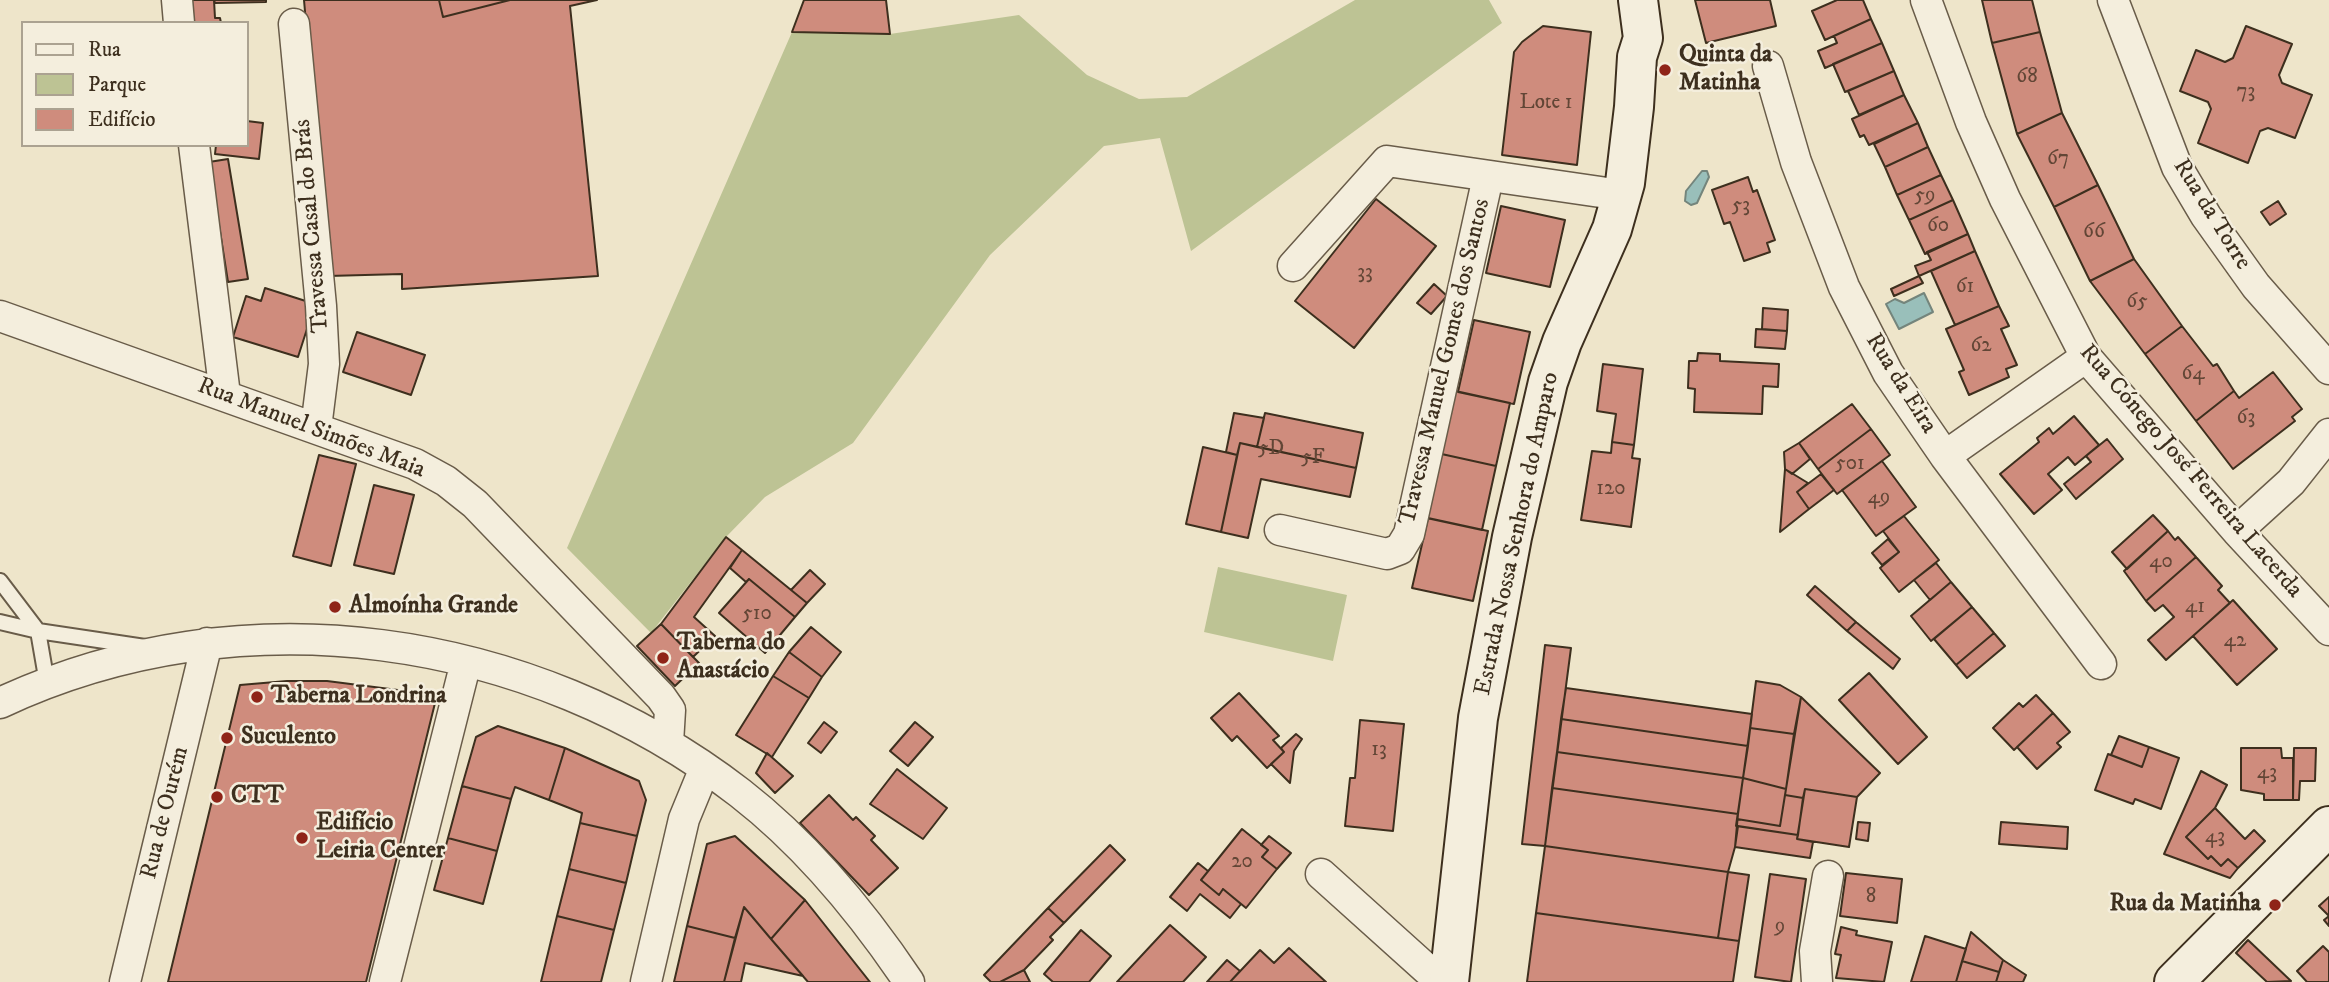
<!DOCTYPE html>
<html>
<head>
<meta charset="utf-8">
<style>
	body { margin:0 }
	#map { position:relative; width:2329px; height:982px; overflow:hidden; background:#eee5ca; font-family:"IM FELL DW Pica",serif }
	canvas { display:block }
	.legend { position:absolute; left:21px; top:21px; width:228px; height:126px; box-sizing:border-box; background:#f4eedd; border:2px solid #aba291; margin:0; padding:9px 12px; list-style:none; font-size:21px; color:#3d2f1e }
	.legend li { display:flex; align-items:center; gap:14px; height:35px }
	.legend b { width:35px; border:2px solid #aba291 }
</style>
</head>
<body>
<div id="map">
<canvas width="2329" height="982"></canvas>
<ul class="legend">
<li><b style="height:9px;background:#f4eedd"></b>Rua</li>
<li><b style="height:19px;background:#bdc394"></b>Parque</li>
<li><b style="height:19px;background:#cf8c7d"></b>Edifício</li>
</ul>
</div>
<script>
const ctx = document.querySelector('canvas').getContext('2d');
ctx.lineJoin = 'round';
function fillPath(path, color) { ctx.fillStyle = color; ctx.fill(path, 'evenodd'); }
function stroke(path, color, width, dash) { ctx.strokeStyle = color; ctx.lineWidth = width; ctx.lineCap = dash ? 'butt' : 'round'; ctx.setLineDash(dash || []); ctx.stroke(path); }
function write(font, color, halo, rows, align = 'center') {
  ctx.font = font + ' "IM FELL DW Pica",serif'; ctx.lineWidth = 5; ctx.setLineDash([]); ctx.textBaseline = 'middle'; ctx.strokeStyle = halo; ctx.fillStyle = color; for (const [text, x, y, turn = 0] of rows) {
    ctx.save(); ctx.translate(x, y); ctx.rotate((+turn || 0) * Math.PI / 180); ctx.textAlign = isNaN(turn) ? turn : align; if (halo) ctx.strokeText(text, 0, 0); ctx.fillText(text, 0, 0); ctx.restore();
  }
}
fillPath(new Path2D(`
	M1355 0H1489L1502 23 1191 251 1160 138 1104 146 990 255 853 443 765 497 726 537 651 633 567 548 792 32 890 34 1019 15 1087 75 1139 99 1187 97Z
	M1218 567 1347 595 1333 661 1204 632Z`), '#bdc394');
const water = new Path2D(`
	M1702 171H1707L1709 177 1697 203 1691 205 1685 201 1686 191Z
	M1924 293 1933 312 1899 329 1886 304 1895 299 1904 303Z`);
fillPath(water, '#99bfba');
stroke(water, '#74857c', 2);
const building = new Path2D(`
	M190 0H214L215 18H220L221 23H191Z
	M214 0H266V2L215 3Z
	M304 0H439L443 17 510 0H597L570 6 598 276 402 289V274L328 276Z
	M439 0H510L443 17Z
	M804 0H886L890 34 792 32Z
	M1695 0H1770L1776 26 1706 43Z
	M1837 0H1863L1871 19 1825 40 1812 11Z
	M1982 0H2032L2040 32 1992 43Z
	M1871 19 1882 43 1825 68 1818 51 1837 43 1834 36Z
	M1543 26 1591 32 1577 165 1502 155 1514 52 1522 42Z
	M2246 26 2292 44 2279 75 2282 83 2312 95 2295 138 2268 128 2260 131 2248 163 2198 143 2211 109 2208 102 2180 91 2196 50 2225 62 2233 58Z
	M2040 32 2062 113 2017 134 1992 43Z
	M1882 43 1894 71 1845 92 1833 64Z
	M1894 71 1904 95 1859 115 1848 91Z
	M1904 95 1918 123 1869 145 1864 135 1860 137 1852 119Z
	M2062 113 2098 185 2054 207 2017 134Z
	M247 121 263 123 259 159 215 154 216 145H247Z
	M1918 123 1928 147 1885 167 1874 144Z
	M1928 147 1941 175 1897 195 1885 167Z
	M228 159 248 279 228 282 209 162Z
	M1941 175 1953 200 1909 220 1897 195Z
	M1748 177 1753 192 1757 190 1775 240 1767 243 1770 252 1744 261 1730 222 1724 224 1712 190Z
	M2098 185 2134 259 2090 281 2054 207Z
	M1376 199 1436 246 1354 348 1295 301Z
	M1953 200 1968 234 1925 254 1909 220Z
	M2278 201 2286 214 2270 225 2261 212Z
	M1501 206 1565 220 1550 287 1486 273Z
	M1968 234 1975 251 1919 276 1915 266 1931 260 1927 252Z
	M1975 251 1999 306 1955 325 1931 271Z
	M2134 259 2182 326 2145 354 2090 281Z
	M1919 276 1923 283 1894 296 1891 289Z
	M1434 284 1447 296 1431 314 1417 303Z
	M265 288 315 304 298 357 233 337 246 296 261 301Z
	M1999 306 2009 326 2001 329 2017 365 2006 369 2009 377 1969 395 1959 372 1964 370 1946 329Z
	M1763 308 1788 310 1787 331 1762 329Z
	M1474 320 1530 332 1514 404 1458 392Z
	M2182 326 2213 366 2217 364 2234 391 2196 421 2145 354Z
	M1756 329 1787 331 1785 349 1755 347Z
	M357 332 425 355 411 395 343 372Z
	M1698 353 1720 354V361L1779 364 1778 387 1763 386 1762 414 1694 412 1695 389 1688 388 1689 361H1697Z
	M1603 364 1643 369 1634 445 1612 442 1616 414 1597 411Z
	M2273 372 2302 409 2292 417 2295 421 2233 469 2196 421 2234 391 2239 398Z
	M1451 390 1510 403 1496 466 1437 453Z
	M1852 404 1871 429 1818 469 1799 443Z
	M1234 413 1264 418 1257 447 1240 443 1237 455 1226 452Z
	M1265 413 1363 433 1356 468 1257 447Z
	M2074 416 2099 445 2075 465 2068 457 2048 474 2062 490 2034 514 2000 474 2039 442 2037 438 2049 428 2053 434Z
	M1871 429 1890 455 1837 494 1818 469Z
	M2107 439 2123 459 2076 499 2064 484 2091 462 2086 456Z
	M1612 442 1634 445 1632 458 1640 459 1631 527 1581 520 1592 451 1611 453Z
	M1240 443 1356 468 1350 497 1261 479 1248 538 1221 532Z
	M1799 443 1810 459 1792 474 1785 469 1784 452Z
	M1203 447 1237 455 1221 532 1186 524Z
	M1437 453 1496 466 1482 530 1422 517Z
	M319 455 356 464 331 566 293 556Z
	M1882 461 1916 507 1876 536 1842 490Z
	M1785 469 1808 483 1797 492 1809 509 1780 532Z
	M1821 474 1834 490 1809 509 1797 492Z
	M374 485 414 495 394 574 354 565Z
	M2153 515 2168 531 2127 569 2112 552Z
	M1904 516 1939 560 1899 592 1880 568 1899 552 1883 531Z
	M1428 518 1488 531 1473 601 1412 588Z
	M2168 531 2175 540 2178 537 2196 557 2146 601 2124 571Z
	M726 537 742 550 694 617 715 636 693 657 661 624Z
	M1888 539 1899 552 1882 565 1872 553Z
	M742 550 807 603 795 617 749 579 746 582 730 568Z
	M2196 557 2222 586 2218 590 2230 603 2166 660 2148 640 2174 617 2163 605 2155 611 2146 601Z
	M1936 563 1951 582 1930 600 1914 580Z
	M810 570 825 584 807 603 791 590Z
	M749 579 795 617 765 653 719 613Z
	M1951 582 1972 607 1931 641 1911 616Z
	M1815 586 1856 622 1847 631 1807 595Z
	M2233 600 2277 649 2237 685 2193 636Z
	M1972 607 1994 633 1956 665 1934 639Z
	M1856 622 1900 659 1893 669 1847 631Z
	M661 624 699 663 675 686 637 646Z
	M811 627 841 652 822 677 789 652Z
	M1994 633 2005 646 1967 678 1956 665Z
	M1545 645 1571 648 1545 846 1522 844Z
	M789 652 822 677 809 698 773 676Z
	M1869 673 1927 737 1898 764 1839 700Z
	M773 676 809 698 772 757 736 735Z
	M287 681H327L437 695 366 982H168L240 685Z
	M1756 681 1780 685 1801 697 1794 734 1750 728Z
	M1566 688 1752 714 1748 746 1561 719Z
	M1239 693 1279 736 1273 740 1284 752 1267 768 1237 736 1232 741 1211 718Z
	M2036 695 2053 713 2014 750 1993 728 2019 703 2023 707Z
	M1801 697 1880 773 1857 797 1805 789 1803 798 1785 795Z
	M2053 713 2070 732 2057 743 2061 747 2037 769 2017 747Z
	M1561 719 1748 746 1743 778 1557 752Z
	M1360 720 1404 724 1393 831 1345 826 1350 778H1355Z
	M824 722 837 732 821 753 808 743Z
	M915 722 933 737 908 766 890 751Z
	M498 726 565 748 549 800 515 787 511 799 462 786 476 737Z
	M1750 728 1794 734 1786 789 1743 778Z
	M1296 734 1302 739 1294 751 1290 783 1271 764 1284 752 1281 748Z
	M2119 736 2149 747 2142 767 2111 755Z
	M2149 747 2179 758 2161 809 2135 799 2133 804 2095 790 2108 754 2142 767Z
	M565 748 639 781 646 800 637 836 580 823 582 813 549 800Z
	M2241 748H2281L2282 758H2293V800H2264V794L2241 790Z
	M2294 748H2316L2315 781H2300L2299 800H2293Z
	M1557 752 1743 778 1738 814 1552 788Z
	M767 753 793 776 775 793 756 773Z
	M897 769 947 808 923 839 870 804Z
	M2201 771 2227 785 2215 808 2186 837 2208 859 2211 856 2221 866 2228 859 2238 868 2230 878 2164 854Z
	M1743 778 1786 789 1780 826 1737 819Z
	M462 786 511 799 497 851 448 838Z
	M1552 788 1738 814 1735 847 1728 872 1545 846Z
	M1805 789 1857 797 1849 847 1797 839Z
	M829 795 853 820 856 817 875 836 871 840 898 868 869 895 800 823Z
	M1785 795 1803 798 1798 835 1736 826 1737 819 1780 826Z
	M2215 808 2245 839 2254 830 2265 841 2238 868 2228 859 2221 866 2211 856 2208 859 2186 837Z
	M1858 822 1870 823 1868 841 1856 839Z
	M2001 822 2068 827 2067 849 1999 844Z
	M580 823 637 836 626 883 569 869Z
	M1738 826 1798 835 1797 839 1813 842 1810 858 1735 847Z
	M1242 829 1268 850 1262 857 1277 869 1246 908 1223 889 1219 895 1201 880Z
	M735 836 805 900 771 939 744 907 735 938 687 926 707 844Z
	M1269 836 1291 853 1277 869 1262 857 1268 850 1261 845Z
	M448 838 497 851 483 904 434 890Z
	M1110 845 1125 860 1064 923 1048 908Z
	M1545 846 1728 872 1718 938 1536 913Z
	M1198 863 1208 871 1201 880 1219 895 1223 889 1241 904 1230 918 1200 894 1187 911 1170 897Z
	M569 869 626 883 614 930 557 916Z
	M1728 872 1749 875 1739 941 1718 938Z
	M1846 873 1902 879 1897 923 1840 916Z
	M1770 874 1806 879 1791 982 1755 977Z
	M2329 897V926L2324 920 2329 916 2319 906Z
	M805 900 870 982H808L771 939Z
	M744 907 771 939 803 976 745 963 741 982H724Z
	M1048 908 1064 923 1050 937 1053 940 1024 970 1000 982H991L984 975Z
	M1536 913 1739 941 1733 982H1527Z
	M557 916 614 930 601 982H541Z
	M1170 925 1206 957 1183 982H1117Z
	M687 926 735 938 724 982H674Z
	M1841 927 1857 931 1856 935 1892 942 1884 982 1836 978 1841 955 1835 954Z
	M1081 930 1111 956 1089 982H1053L1044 974Z
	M1971 932 2003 960 1999 972 1962 961Z
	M1925 936 1966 949 1956 982H1911Z
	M2248 940 2291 981 2267 982 2236 953Z
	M2323 946 2329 952V982H2307L2297 971Z
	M1289 948 1326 982H1230L1260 950 1274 963Z
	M1227 960 1240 971 1230 982H1207Z
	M2003 960 2026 975 2023 982H1996Z
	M1962 961 1999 972 1996 982H1956Z
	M1024 970 1030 982H1000Z`);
fillPath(building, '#cf8c7d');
stroke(building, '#3d2f1e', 2);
const lane = new Path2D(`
	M0 581 38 631 47 683
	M0 622 38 631 145 647`);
const street = new Path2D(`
	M177 0 179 23
	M1926 0 1971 122 2005 199 2086 357 2237 531 2329 630
	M2113 0 2177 167 2206 216 2256 286 2329 369
	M294 24 321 306 324 364 316 428
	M1768 66 1796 162 1844 287 1888 373 1945 456 2101 664
	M194 145 225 395
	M1293 266 1387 161 1621 195
	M0 316 415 464 446 481 475 504 661 697 670 710 668 743
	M1945 456 2086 357
	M1280 530 1387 554 1400 549 1409 534 1488 177
	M2237 531 2291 482 2329 434
	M0 703C241 590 531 632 740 793 807 845 862 912 909 982
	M1321 874 1441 982
	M125 982 207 643
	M385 982 466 662
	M646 982 684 819 705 768
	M1817 982 1815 951 1828 876`);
const secondary = new Path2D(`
	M1449 982 1478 718 1512 537 1548 382 1562 342 1612 229 1625 183 1634 107 1637 57 1643 38 1638 0
	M2174 982 2329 826`);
stroke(lane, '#695c49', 18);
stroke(street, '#695c49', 33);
stroke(secondary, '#3d2f1e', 42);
stroke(lane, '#f4eedd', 14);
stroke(street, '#f4eedd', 30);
stroke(secondary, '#f4eedd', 38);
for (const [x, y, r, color] of [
	[1665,70,7,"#8f2418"],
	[335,607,7,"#8f2418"],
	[663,658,7,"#8f2418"],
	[257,697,7,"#8f2418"],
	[227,738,7,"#8f2418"],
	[217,797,7,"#8f2418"],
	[302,838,7,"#8f2418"],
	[2275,905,7,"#8f2418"]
]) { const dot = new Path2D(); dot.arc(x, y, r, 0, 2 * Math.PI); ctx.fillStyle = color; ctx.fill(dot); stroke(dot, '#f4eedd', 2.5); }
write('21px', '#624636', null, [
	["68",2027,78],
	["73",2246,93],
	["Lote 1",1546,104],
	["67",2058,160],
	["59",1925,197],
	["53",1741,207],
	["60",1938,227],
	["66",2094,233],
	["33",1365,274],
	["61",1965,288],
	["65",2137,303],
	["62",1981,347],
	["64",2193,375],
	["63",2246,419],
	["5D",1271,450],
	["5F",1313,459],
	["501",1850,465],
	["120",1611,490],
	["49",1879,499],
	["40",2161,563],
	["41",2195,608],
	["510",757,615],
	["42",2235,642],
	["13",1379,751],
	["43",2267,774],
	["43",2215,838],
	["20",1242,863],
	["8",1871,898],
	["9",1780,928]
]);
write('bold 24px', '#3d2f1e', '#f4eedd', [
	["Quinta da",1679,56],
	["Matinha",1679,84],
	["Almoínha Grande",349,607],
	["Taberna do",677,644],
	["Anastácio",677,672],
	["Taberna Londrina",271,697],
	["Suculento",241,738],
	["CTT",231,797],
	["Edifício",316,824],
	["Leiria Center",316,852],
	["Rua da Matinha",2261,905,"right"]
], 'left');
write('24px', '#3d2f1e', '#f4eedd', [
	["Rua da Torre",2211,215,58],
	["Travessa Casal do Brás",313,226,-95],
	["Travessa Manuel Gomes dos Santos",1446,362,-77],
	["Rua da Eira",1900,384,58],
	["Rua Manuel Simões Maia",311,429,21],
	["Rua Cónego José Ferreira Lacerda",2190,472,49],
	["Estrada Nossa Senhora do Amparo",1518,534,-78],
	["Rua de Ourém",166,813,-76]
]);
</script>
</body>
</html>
